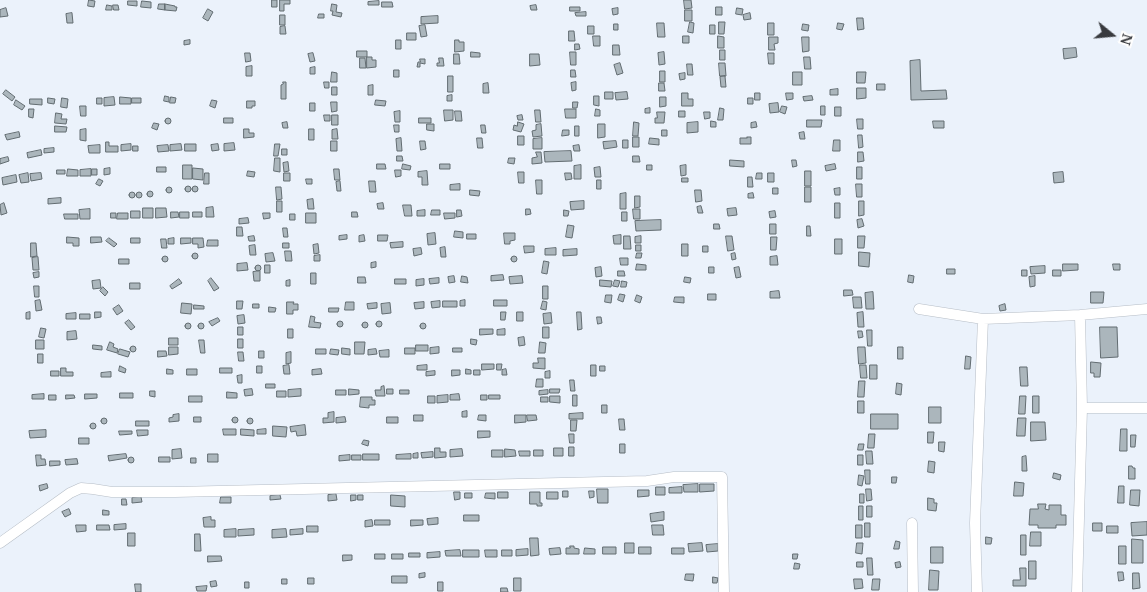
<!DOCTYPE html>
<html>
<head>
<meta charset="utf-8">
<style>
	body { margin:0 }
	#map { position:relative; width:1147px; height:592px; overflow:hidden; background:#ebf2fb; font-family:"Noto Serif",serif }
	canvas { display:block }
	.north { position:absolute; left:1087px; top:10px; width:50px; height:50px; -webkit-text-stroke:4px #fefefe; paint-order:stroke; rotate:107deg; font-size:14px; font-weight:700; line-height:20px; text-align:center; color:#383a3e }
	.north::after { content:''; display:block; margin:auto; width:18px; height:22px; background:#383a3e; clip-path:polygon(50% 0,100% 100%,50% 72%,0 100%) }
</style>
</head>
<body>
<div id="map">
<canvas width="1147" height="592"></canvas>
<div class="north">N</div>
</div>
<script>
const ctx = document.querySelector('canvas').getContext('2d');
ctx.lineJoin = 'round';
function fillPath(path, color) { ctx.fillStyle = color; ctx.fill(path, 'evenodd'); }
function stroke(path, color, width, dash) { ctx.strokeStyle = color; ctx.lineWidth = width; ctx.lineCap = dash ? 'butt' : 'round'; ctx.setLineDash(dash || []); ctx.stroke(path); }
const building = new Path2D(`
	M89 0 95 1 94 7 88 6Z
	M272 0H277V7H272Z
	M280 0H290V4H284V11H280Z
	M684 0H691L692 8 685 9Z
	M128 1H137V6L128 5Z
	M142 1 151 2V8L141 7Z
	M379 1V5H368V2Z
	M382 2H392L393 7H382Z
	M159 4H165V10L158 9Z
	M165 4 175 6V7H177L176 11 165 10Z
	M332 4 337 5 336 12 342 13 341 17 332 15 333 11H331Z
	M107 5 112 6V10H106Z
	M113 5H118L119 10H114Z
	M536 5 537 10H531L530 6Z
	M570 7H580V11H570Z
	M716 7H722V15H716Z
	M6 8 8 16 0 17V10Z
	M618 8V14L613 15 612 9Z
	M737 8 743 9 742 15 736 14Z
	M208 9 213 12 208 21 203 18Z
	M685 10H692V21H685Z
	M586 12V16H576L575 13Z
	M72 13 73 23H67L66 14Z
	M750 13 751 19 744 20 743 15Z
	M319 14H324V18H318Z
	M280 15H285V25H280Z
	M438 16V23L421 24V17Z
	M857 18H863L864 29 858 30Z
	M690 22 694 23 693 33 688 32Z
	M719 22H725L724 34H719Z
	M657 23H664L665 37H658Z
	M768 23H774V35H768Z
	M838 23 844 24 842 30 837 29Z
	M614 24H618V30H614Z
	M803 24 809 25 808 31 802 30Z
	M425 25 427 36 421 37 419 26Z
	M710 25H715V34H710Z
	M285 26 286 34H280V27Z
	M588 26H594V34H588Z
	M569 31H574L575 41H569Z
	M407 33H416V40H407Z
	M593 36H600V46H594Z
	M683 36H689V43H683Z
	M718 36 724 37V48H718Z
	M769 37H778V43L774 44 775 50H769Z
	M802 37H809V51L803 52Z
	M190 40V44L184 45V41Z
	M396 40H401V49H396Z
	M455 40H459V42H464V51L455 52Z
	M575 44H579L580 49 575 50Z
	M613 45H619L620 55H613Z
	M1076 48 1077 57 1064 59 1063 49Z
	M720 50H725V60H720Z
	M357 51H367V57H357Z
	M471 52 480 53V57H471Z
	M570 52H576V65H571Z
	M664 52 665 64 659 65 658 53Z
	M245 53H250L251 61 246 62Z
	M313 53 315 61 310 62 308 54Z
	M768 53H774V64H769Z
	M454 54H459L460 64H454Z
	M530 54H539L540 65 530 66Z
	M367 57H372V60H376V67L367 68Z
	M804 57H810L811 69H805Z
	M360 58H365L366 68H360Z
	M439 58H443L444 66H437V63H439Z
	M420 59H425V64L420 63V67H417L418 62H420Z
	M920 60 921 91 946 90 947 99 911 100 910 61Z
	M620 63 623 73 617 75 614 65Z
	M719 63H725L726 76H720Z
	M687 64H692L693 75H688Z
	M252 66V76H246V67Z
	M315 67V74H310V68Z
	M394 70H399V77H394Z
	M571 70H575L576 77H571Z
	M660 71H665V82H660Z
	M332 72 337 73V82H331Z
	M793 72H802V85H793Z
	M857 72H866L865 83H857Z
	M685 73V79L680 80 679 74Z
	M448 76H453V92H448Z
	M725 76 726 87H721L720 77Z
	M283 82H286V99H281V85L283 84Z
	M324 82H329V88H325Z
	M576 82V90L572 91 571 83Z
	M488 83 489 93H483V84Z
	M659 83H664L665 91H659Z
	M877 84H885V90H877Z
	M373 85V95H368V86Z
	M332 87H337V95H332Z
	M857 88H866V98L857 99Z
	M838 89V95H830V90Z
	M6 90 15 97 12 101 3 94Z
	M605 92H613V99H605Z
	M627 92 628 99 616 100 615 93Z
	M682 93H688V99H693V106H682Z
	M755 93H760V100H755Z
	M786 93H793V99L787 100Z
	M452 95V101H447V96Z
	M165 96 169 97V102L164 101Z
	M594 96H599V106L594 105Z
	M812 96 813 100 804 101 803 97Z
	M114 97 115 105 104 106V98Z
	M120 97 131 98V104H120Z
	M171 97 176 98 175 103H170Z
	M660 97H666V106L660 107Z
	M48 98 55 99 54 104 48 103Z
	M62 98 68 99 67 108 61 107Z
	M97 98H102V104H97Z
	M132 98H141V103H132Z
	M748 98H753V104H748Z
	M30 99H42V105L30 104Z
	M16 100 25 106 22 110 14 105Z
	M212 100 217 101 215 108 210 106Z
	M376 100 386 101 385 106 375 105Z
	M247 101H255V106H252V108H247Z
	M331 102H337V111L332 112Z
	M573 102H578L577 108H573Z
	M310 103H315V111H310Z
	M778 103 779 112 770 113 769 104Z
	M80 106H86V116H81Z
	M782 106 787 107 785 114 780 112Z
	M821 106H825V115H821Z
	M835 107H841V116H835Z
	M650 108V113H645V109Z
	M720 108 724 109 723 120H718Z
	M29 109H34L33 118 29 117Z
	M565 109H576V118H566Z
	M596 109 600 110V116H595Z
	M444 110H453V120L445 121Z
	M535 110H540L541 122H536Z
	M400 111V122H395L394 112Z
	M455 111H461L462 121H456Z
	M679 111H685V117H679Z
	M657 112H665L664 123H655V118H657Z
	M704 112H710V118L705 119Z
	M56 113 62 114 61 119H67L66 124 55 123Z
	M324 115H330V121H325Z
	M332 115H338V125H332Z
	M522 115 523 120H518L517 116Z
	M165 121a3 3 0 1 1 6 0a3 3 0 1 1-6 0Z
	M224 118H233V123H224Z
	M419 118H431V123H419Z
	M857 119H863V129H858Z
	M807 120H822L821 127H807Z
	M711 121 716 122V127H711Z
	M933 121H944V128H934Z
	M287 122 288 128H283L282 123Z
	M518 122 524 124 521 132 513 130 514 125 517 126Z
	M634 122 639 123 638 136H633Z
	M698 122V132L687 133V123Z
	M756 122 757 127 751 128V123Z
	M154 123 159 124 157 130 152 128Z
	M427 124H434V131L427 130Z
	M541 124 542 136 533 137 532 131 536 130V125Z
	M598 124H605V137L598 138Z
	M394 125H399V132H395Z
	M481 125H485L486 133H482Z
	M55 126 67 127 66 132H55Z
	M575 126H579V136H575Z
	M86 129V141L80 140V130Z
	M244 129H249V133H254V137L244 138Z
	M309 129H314V140H309Z
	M337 129 338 139H332V130Z
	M563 130H569V135L562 136Z
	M662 130H667V136H662Z
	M19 132 20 137 7 140 5 135Z
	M804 132 805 139H800L799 133Z
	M858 135H862L863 147 859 148Z
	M518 136H524V145H518Z
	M633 137H639V147H633Z
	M747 137H751V144H740V138H747Z
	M401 138 402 151H397L396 139Z
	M477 138H482L483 148H478Z
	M542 138V149H533V139Z
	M650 138 659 139V145L649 144Z
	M623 140H628V148H623Z
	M834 140H840V151H833Z
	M331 141H337V151H331Z
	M420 141H425L426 149 421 150Z
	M616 141 617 147 604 149 603 142Z
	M106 142H109V146H118V152H106Z
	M234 143 235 150 224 151V144Z
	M131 144V150L121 151V145Z
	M181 144 182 150 170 151V145Z
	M185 144H196V151H185Z
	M218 144 219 150 212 151 211 145Z
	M275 144H280L278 156H274Z
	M100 145V153H89L88 146Z
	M168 145 169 151 158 152 157 146Z
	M579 145 580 151H574L573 146Z
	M133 146H138V151H133Z
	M54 148V152L44 153V149Z
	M282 149H287V155H282Z
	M41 150 42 155 28 158 27 153Z
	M571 151 572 161 545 162 544 152Z
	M536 152H541L542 163 532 164V158L537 157Z
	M858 152H863L864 161 858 162Z
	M397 156H402L403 161H397Z
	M633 156H639L640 162H633Z
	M8 157 9 161 0 164V159Z
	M275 158H280V172L274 171Z
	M509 158H515L514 164 508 163Z
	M730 160 744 161V167L730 166Z
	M792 160H796L797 166 793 167Z
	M288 162 289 171 284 172 283 163Z
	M377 164H385L386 169H377Z
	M403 164 411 166 410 170 402 169Z
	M440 164H450V169H440Z
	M835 164 836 169 826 171 825 166Z
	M183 165H192V179H183Z
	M581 165V179H574V166Z
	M647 165H652V170H647Z
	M686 165V175L681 176 680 166Z
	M157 167H166V172H157Z
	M600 167 601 177H595L594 168Z
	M857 167H862V179H857Z
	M110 168V174L104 175V169Z
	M193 168 203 169V180L193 179Z
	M68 169 78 170V176H67Z
	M91 169V176H80V170Z
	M92 169H97V175H92Z
	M334 169H339L340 180H335Z
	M57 170H65V174H57Z
	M395 170H401V176L396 177Z
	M248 171 255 172 254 177 247 176Z
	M427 171 428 185H422V177H418V172Z
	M805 171H811V186H805Z
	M518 172H524V183H519Z
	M1063 172 1064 182 1054 183 1053 173Z
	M28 173 29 182 21 183 19 175Z
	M41 173 42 179 31 181 30 174Z
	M205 173H209V184H204Z
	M284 173H290V181H284Z
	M565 173H571L572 179 566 180Z
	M757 173H762V179H756Z
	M768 173H774V182H768Z
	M16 175 17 182 3 185 2 178Z
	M748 177H752L753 187H748Z
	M682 178H688V182H682Z
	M99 179 103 181 100 186 96 184Z
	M306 179H312V184H307Z
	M536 180H542V194H537Z
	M597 180H601V189H597Z
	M340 181 341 191H337L336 182Z
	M369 181H375L376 192H370Z
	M460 184V190H450V185Z
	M856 184H862V197H857Z
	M185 189a3 3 0 1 1 6 0a3 3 0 1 1-6 0Z
	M192 189a3 3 0 1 1 6 0a3 3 0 1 1-6 0Z
	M166 190a3 3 0 1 1 6 0a3 3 0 1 1-6 0Z
	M276 187H281L282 199 277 200Z
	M805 187H811V202H805Z
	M773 188H778V194H773Z
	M840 188V195H835L834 189Z
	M470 190 480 191 479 196 470 195Z
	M695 190H701L702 201 696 202Z
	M147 194a3 3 0 1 1 6 0a3 3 0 1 1-6 0Z
	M136 195a3 3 0 1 1 6 0a3 3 0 1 1-6 0Z
	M129 195a3 3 0 1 1 6 0a3 3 0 1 1-6 0Z
	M626 193V209H620V194Z
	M753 193 754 198H748V194Z
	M635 196H640V207L635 208Z
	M61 198V203L48 204V199Z
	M313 199 314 209H308L307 200Z
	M277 201H282V212H277Z
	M584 201V209L571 210 570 202Z
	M859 201H864V215L859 216Z
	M4 203 7 213 1 215 0 205Z
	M383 203 384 209H378L377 204Z
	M835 203H840V218H835Z
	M403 205H411L412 216H405Z
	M701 206 703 213H698L697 207Z
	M213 207 214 217H206V208Z
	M143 208H153V218H143Z
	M156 208H166L167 217 156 218Z
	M736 208 737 215 728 216 727 209Z
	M90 209V219H80L79 210Z
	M526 209H530L531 214 526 215Z
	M633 209H640V219H634Z
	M425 210V216H417V211Z
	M432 210H440V215H431Z
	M457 210H461L462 216 457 217Z
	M564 210 569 211 568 216H564Z
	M131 211H140V218H131Z
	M775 211 776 217 770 218 769 212Z
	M171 212H178L179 217 171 218Z
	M180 212H189V218H180Z
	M193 212H202V217H193Z
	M352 212H357L358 217H352Z
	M622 212H627V221H622Z
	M111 213H116V218H111Z
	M118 213H128V219H117Z
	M263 213H270V218L264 219Z
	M306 213H316V223H306Z
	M444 213H455V218L445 219Z
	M64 214H78V219H65Z
	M290 214H295V220H290Z
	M248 218 249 223 239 224V219Z
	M862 219 864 226 858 228 857 220Z
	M661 220V230L636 231 635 221Z
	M714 224H719L720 229H714Z
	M770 224H776V234H770Z
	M568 225 574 226 572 238 566 237Z
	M807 226H810L811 236H807Z
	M237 227H242L243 236H237Z
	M283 228H287L288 237H284Z
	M455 231 463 232V238L454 237Z
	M435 233 436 244 428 245 427 234Z
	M504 233H515V240L510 241V244H505Z
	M467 234H476V239H467Z
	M347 235V239L339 240V236Z
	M364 235 365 241 359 242V236Z
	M378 235H388L387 241H378Z
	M621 235V244H614L613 236Z
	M254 236 255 241H249L248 237Z
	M624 236H630L631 249H624Z
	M641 236V243H635V237Z
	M726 236H732L734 250 728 251Z
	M858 236H865L864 248H858Z
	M67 237 79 238V246H73V243H67Z
	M91 237H101L102 242 91 243Z
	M771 237H777L776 250H771Z
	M109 238 117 244 114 247 106 241Z
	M131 238H140V243H131Z
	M174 238V244H168V239Z
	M181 238H191V243L181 244Z
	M193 238H203L204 247 198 248V244H193Z
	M161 239H166L167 248H162Z
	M835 239H842V254H835Z
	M208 240H218V246H207Z
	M403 242V247L391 248 390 243Z
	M31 243H36L37 256 31 257Z
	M283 243H289V248H283Z
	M318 244 319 253 314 254 313 245Z
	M682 244H688V256H682Z
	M255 245 256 255H250L249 246Z
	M636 245H641V251H636Z
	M524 246H534V252L525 253Z
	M703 246H708V252H703Z
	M445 247 446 257H441L440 248Z
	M421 248 422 254 414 256 413 249Z
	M556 248V255H545V249Z
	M577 249V255L563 256V250Z
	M285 251H291L292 261H286Z
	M859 252 870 253 869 267 859 266Z
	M192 256a3 3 0 1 1 6 0a3 3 0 1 1-6 0Z
	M273 253 275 261 266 262 265 254Z
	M637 253H642L641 258H636Z
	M735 253 736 259 732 260 731 254Z
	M320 255V261H314V256Z
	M162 259a3 3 0 1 1 6 0a3 3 0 1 1-6 0Z
	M511 259a3 3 0 1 1 6 0a3 3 0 1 1-6 0Z
	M777 256 778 265H770V257Z
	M38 257 39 270H33L32 258Z
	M620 258H628V265H621Z
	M119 259H129V264H119Z
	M544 261 549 262 547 274 542 273Z
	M376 262V267L371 268V263Z
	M247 263 248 270 237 271V264Z
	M637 264 646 265V270H636Z
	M1063 264H1078V270L1063 271Z
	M1113 264H1120V270H1114Z
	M255 268a3 3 0 1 1 6 0a3 3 0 1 1-6 0Z
	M265 265H270V273H265Z
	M1045 266V273L1031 274 1030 267Z
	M601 267 602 276 596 277 595 268Z
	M709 267H714V273H709Z
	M739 267 741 277 736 278 734 268Z
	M947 269H955V274H947Z
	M1022 270H1027V276H1022Z
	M1053 270H1061V276H1053Z
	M260 271V281H254L253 272Z
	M618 271H624L625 276H618Z
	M39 272V277L34 278 33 273Z
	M311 273H316V284H311Z
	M503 275 504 280 491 281V276Z
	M909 275 914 276 913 283 908 282Z
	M454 276 455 282 449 283 448 277Z
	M462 276 467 277 468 283 461 282Z
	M522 276 523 283 510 284 509 277Z
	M1035 276V286L1030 287 1029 277Z
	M358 277H365L366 283H358Z
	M685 277 691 278 690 283 684 282Z
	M211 278 219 288 214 291 208 281Z
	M439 278V283L430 284 429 279Z
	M179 279 182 283 172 289 170 286Z
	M395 279H406V284H395Z
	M424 279V285L416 286V280Z
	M100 280 101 288 93 289 92 281Z
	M290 280V286H286V281Z
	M600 280 612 281 611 287 600 286Z
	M615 280 620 281 618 287 613 286Z
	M622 281 627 282 626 287H621Z
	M130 283H140V289H130Z
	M34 286H39V297H35Z
	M543 286H548V299H543Z
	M103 287 108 292 105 296 100 291Z
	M844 290H852L853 295 844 296Z
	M779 291 780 298H770V292Z
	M873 292 874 309H866L865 293Z
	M1091 292H1104L1103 303H1091Z
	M620 294 625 295 623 302 618 300Z
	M708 294H716V300H708Z
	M606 295H612L611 303 605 302Z
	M637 295 642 297 640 303 635 301Z
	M675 297H684V303L674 302Z
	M853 297H861L862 308H854Z
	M40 300 42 310 36 311 35 301Z
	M465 300V306H460V301Z
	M494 300H507V306H494Z
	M237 301H243L242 309H237Z
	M440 301V307L432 308 431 302Z
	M443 301H457V307H443Z
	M543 301 547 302 546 310 541 309Z
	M287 302H294L293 304H298V310H293V314H287Z
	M346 302H354V310H345Z
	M424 302V308L415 309 414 303Z
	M182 303 192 304 191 314 181 313Z
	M377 303V308L368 309 367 304Z
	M390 303 391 313 382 314 381 304Z
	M253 304H259V308H253Z
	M1005 304 1006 310 1000 311 999 306Z
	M119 305 123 311 117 315 113 309Z
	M194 305 204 306V309H194Z
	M269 307 276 308 275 312H269Z
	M329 308H339L338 312H329Z
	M30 312V319H26V313Z
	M95 312H101V317L95 318Z
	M501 312H506L505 320H501Z
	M517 312H523V321H517Z
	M577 312H581L582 329 578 330Z
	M863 312 864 327H858L857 313Z
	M76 313V319H66V314Z
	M551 313 552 323 544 324 543 314Z
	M80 314H90V319H80Z
	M244 315 245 323 238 324 237 316Z
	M311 316 315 317 314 322 321 323 320 328 309 327Z
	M597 317H601L602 323 598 324Z
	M218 318 220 321 212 326 209 322Z
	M129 320 135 327 131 330 125 323Z
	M376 324a3 3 0 1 1 6 0a3 3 0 1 1-6 0Z
	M337 324a3 3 0 1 1 6 0a3 3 0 1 1-6 0Z
	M362 325a3 3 0 1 1 6 0a3 3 0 1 1-6 0Z
	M420 326a3 3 0 1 1 6 0a3 3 0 1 1-6 0Z
	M185 326a3 3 0 1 1 6 0a3 3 0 1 1-6 0Z
	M198 326a3 3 0 1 1 6 0a3 3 0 1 1-6 0Z
	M238 327H243V335H238Z
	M543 327H549V338H543Z
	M1100 327H1117L1118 357 1101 358Z
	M41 328 46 329 44 338 39 337Z
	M288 329H293V338H288Z
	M480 329H493V334L480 335Z
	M505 329V335H497V330Z
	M867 330H872V346H868Z
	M76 331 77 339 67 340V332Z
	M858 331H862L863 337 859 338Z
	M524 337 525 345 519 346 518 338Z
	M169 338H178V345H169Z
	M238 339H243V348H238Z
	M471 339 477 340 476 345 471 344Z
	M36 340H44V349H36Z
	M199 340H204L205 353H201Z
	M110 342 114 344 113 347 118 349 117 353 107 350Z
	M355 342H365L364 354H355Z
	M540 342 546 343 545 353H539Z
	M93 345 102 346V350L93 349Z
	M416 345H428V351H416Z
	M130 349a3 3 0 1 1 6 0a3 3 0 1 1-6 0Z
	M169 347H178V354L169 355Z
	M439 347V353L430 354V348Z
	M858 347H865L866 363 859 364Z
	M898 347H903V359H898Z
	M342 348 350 349V355L342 354Z
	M405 348H415V354H405Z
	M453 348H462V352H453Z
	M120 349 130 352 128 357 118 354Z
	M316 349H326V354H316Z
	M331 349 339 350 338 355 330 354Z
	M376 349 377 354 368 355V350Z
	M389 350V357H380L379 351Z
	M158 351H166L167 356 158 357Z
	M259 351H264V358H259Z
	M238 352H243L244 361H239Z
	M291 352V363L286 364V353Z
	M38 354H43V363H38Z
	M966 356 971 357 970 369H965Z
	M538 358H545V369L533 368V363H538Z
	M1091 362 1101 363 1100 377H1094V373H1091Z
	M482 364H494V369L482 370Z
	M497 364H502L501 370H497Z
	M289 365 290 374H284L283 366Z
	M427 365V370H417V366Z
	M591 365H596V376H591Z
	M860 365H866L867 378H861Z
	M870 365H877V379H870Z
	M120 366 126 369 125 373 119 371Z
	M257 366H262V373H257Z
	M600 366H605V371H600Z
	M1020 367H1027L1028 386H1021Z
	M61 368H66V372H73V376H61Z
	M220 368H232V373H220Z
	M167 369 173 370V374H167Z
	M187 369H197V375H187Z
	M321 369 322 374 312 375V370Z
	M466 369 471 370V374H466Z
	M506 369 507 375H502V370Z
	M452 370H460V375L452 376Z
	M474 370H480V375H474Z
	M51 371H59V376H51Z
	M435 371V375L426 376V372Z
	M550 371V378H545V372Z
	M111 372V377H101V373Z
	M242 375V383H238L237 376Z
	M537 379H543V387H536Z
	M570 380H574L575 391H571Z
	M859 381H865L864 397H858Z
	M897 383 902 384 901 395 896 394Z
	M266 384H275V388H266Z
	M384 386 385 396H376L375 390H381V387Z
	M252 389 253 395 245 396 244 390Z
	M301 389V396L288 397V390Z
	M349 389 359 390V394L349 395Z
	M387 389H393V394H387Z
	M550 389H560L559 393H550Z
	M336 390H346V395H336Z
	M400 390H409V394H400Z
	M548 390V394L539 395V391Z
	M150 391H155V397L150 396Z
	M277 391H286V397H277Z
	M227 392 237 393V398H227Z
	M120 393H133V398H120Z
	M44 394V399H32V395Z
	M85 394H97V398L85 399Z
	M459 394 460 400H450V395Z
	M49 395H56V400H49Z
	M66 395H74L75 398 66 399Z
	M448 395V402L437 403V396Z
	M481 395H487V400H481Z
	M489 395H500V399H489Z
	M573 395H577V406H573Z
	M189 396H202V402H189Z
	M428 396H435V403H428Z
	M550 396H560V403L550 402Z
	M1020 396H1026L1025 414H1019Z
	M1033 396H1039V413H1033Z
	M361 397H372V400H375V405H369V408L360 407Z
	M541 397H548V402H541Z
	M858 401H864V413H858Z
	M602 405H607V413H602Z
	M929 407H941V423H929Z
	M467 411V417H462V412Z
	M334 412V422L323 423V418H328V413Z
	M583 413V419H569V414Z
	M179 414V421L169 422V418L173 417V415Z
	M871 414H898V429H871Z
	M414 415H423V421H414Z
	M479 415H486V421L478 420Z
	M515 415H526V422L515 423Z
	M527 415H536L537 420 528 421Z
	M232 420a3 3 0 1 1 6 0a3 3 0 1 1-6 0Z
	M194 417H201V422H194Z
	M345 417 346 422 336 423V418Z
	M387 417H398V423H387Z
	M247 421a3 3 0 1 1 6 0a3 3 0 1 1-6 0Z
	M1018 418H1026L1025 436H1017Z
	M101 421a3 3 0 1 1 6 0a3 3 0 1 1-6 0Z
	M619 419H624L625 430H620Z
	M571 420H577L576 431H571Z
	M136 421H149V426H136Z
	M1031 422H1045L1046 440 1031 441Z
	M90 426a3 3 0 1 1 6 0a3 3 0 1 1-6 0Z
	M305 425 306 435 297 436 296 431 291 432 290 427Z
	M273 426 287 427 286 437 273 436Z
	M223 429H236V435H224Z
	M241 429 254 430V436L241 435Z
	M266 429V434H257V430Z
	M1121 429H1127V451H1120Z
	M46 430V437L30 438 29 431Z
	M137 430H148V435L138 436Z
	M119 431H132V434L120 435Z
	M478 431H490V437L478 438Z
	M928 432H934L933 443H928Z
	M569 434H574V443H570Z
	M869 434H875L874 448H868Z
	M1131 435H1136L1135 447H1131Z
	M79 438H89V444H79Z
	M364 440 369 441 368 446 362 444Z
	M939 442H945L944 452 939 451Z
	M620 444H625V453H620Z
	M859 444H864L863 450H858Z
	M569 447H574V456H569Z
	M435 448H440V452H446V457L435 458Z
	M554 448H563V456H554Z
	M181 449 182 458 172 459V450Z
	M462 449 463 456 450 457V450Z
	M505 449 515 450 516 456 505 457Z
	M492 450H503V457H492Z
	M534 450H543V456H534Z
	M519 451H530V456H520Z
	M866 451H872L873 464H867Z
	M433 452V457L422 458 421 453Z
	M418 453V458H413V454Z
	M126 454 127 458 109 461 108 456Z
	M208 454H218V462H208Z
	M363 454H379V460H363Z
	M411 454V459H396V455Z
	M36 455H41V459H45L46 465 37 466Z
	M350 455V460L339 461V456Z
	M352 455H361V460H352Z
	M858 455H863V465H858Z
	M1026 456 1027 471H1022V457Z
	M128 460a3 3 0 1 1 6 0a3 3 0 1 1-6 0Z
	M159 457H170V462H159Z
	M191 458H196V463H191Z
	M77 459 78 464 66 465 65 460Z
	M50 461H60V465L50 466Z
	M929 461 935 462 934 473 928 472Z
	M1129 466H1132L1133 468H1135V479H1129Z
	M865 470H870V484H866Z
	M1054 473 1061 475 1060 480 1053 478Z
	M859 475 864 476 862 486 858 485Z
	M892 477H897L896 483H892Z
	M1015 482 1024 483 1023 496H1014Z
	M47 484 48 488 40 491 39 486Z
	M698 484V492H684L683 485Z
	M700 484H714V491L700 492Z
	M1119 486H1124V503H1118Z
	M656 487H665V495H656Z
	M682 487V493H669V488Z
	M597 489H608V503H598Z
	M866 489H871L872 500 867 501Z
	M638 490H649V496L638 497Z
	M1131 490H1140L1139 506 1130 505Z
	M563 491H568V497H563Z
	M589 491H594V497L590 498Z
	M454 492H460V499L455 500Z
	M498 492H508V498H498Z
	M530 492H540V503H542V506H537V504H530Z
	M547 492H558V499H547Z
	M465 493H472V498H465Z
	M486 493H495V499L485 498Z
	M336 494 337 500 328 501V495Z
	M860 494H864V503H860Z
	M280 495 281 499 270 500V496Z
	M351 495H356V500L351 501Z
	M358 495H363V500H358Z
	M391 495 405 496V507L391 506Z
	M141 497 142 502 132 503V498Z
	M221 497H231V503H220Z
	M928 498 934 499V503H937L936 511 928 510Z
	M122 499H126L127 505H122Z
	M1038 504H1046L1045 509 1049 510V505H1061V515H1066V525H1056V528H1038V525H1029L1030 509H1038Z
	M859 506H863V520H859Z
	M867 506H872V517H867Z
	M69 509 71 514 65 517 62 512Z
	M103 510 109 511V515H103Z
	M664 512V520L651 522 650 514Z
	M464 515H479V521H464Z
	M211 517V520H215V527H204L203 518Z
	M438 518V524L428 525 427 519Z
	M372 520 373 526 365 527V521Z
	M375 520H390V525H375Z
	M411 520H423V525L411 526Z
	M1147 522V535L1132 536 1131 523Z
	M865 523H870V537H865Z
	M1093 523H1102V531H1093Z
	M126 524V529L114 530V525Z
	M76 525H86V531L77 532Z
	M97 525H109L110 530H97Z
	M652 525H663L664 535H653Z
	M856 525H862V538H856Z
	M307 526H318V532H307Z
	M1107 526H1118V533H1107Z
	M236 529V537H224V530Z
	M254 529V535L238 536V530Z
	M286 529 287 537 272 538V530Z
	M303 529V534L290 535V530Z
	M1031 532H1041V546H1030Z
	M128 533H135V546H128Z
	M195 534H200L201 551H195Z
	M1021 535H1026V555H1021Z
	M986 537 992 538 991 544H986Z
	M530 538H538L539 555 531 556Z
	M1132 539 1143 540V563H1132Z
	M896 541 900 542 899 549H894Z
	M625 543H634V553H625Z
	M702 543 703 551 689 552 688 544Z
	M857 543H863L862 554 856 553Z
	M718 544V551L707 552 706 545Z
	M570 546H574V548L579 549V554H566V548H570Z
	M1119 546H1126V564H1119Z
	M603 547H616V554H603Z
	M639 547H651V554H639Z
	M931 547H943V563H931Z
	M560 548 561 554 550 555 549 549Z
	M585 548 595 549V554H584Z
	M672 548H684V554H672Z
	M528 549V555L516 556V550Z
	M460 550 461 556H446L445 551Z
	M463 550H479V557H463Z
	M485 550H497V557H486Z
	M502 550H512V556H502Z
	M440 552V557L427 558V553Z
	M409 553H420V557H409Z
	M375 554H385V559H375Z
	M392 554H403V559H392Z
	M793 554H798L797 559H793Z
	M343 555H352V560L343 561Z
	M208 556H221L222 561 208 562Z
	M867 558H872L873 575H868Z
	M1029 561H1036V579H1029Z
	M857 562H863V567H857Z
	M900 562 901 567 896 568 895 563Z
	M795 563 800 564 799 569H794Z
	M1020 568H1026V586H1013V580H1020Z
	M930 570 939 571 938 590H929Z
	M1118 572H1123L1124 580 1119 581Z
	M425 573V577L419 578V574Z
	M1133 573H1139L1140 588 1133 589Z
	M686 574H694L693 581 685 580Z
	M392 576H407V583H392Z
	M713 577 718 578 717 583H713Z
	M308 578H314V584H308Z
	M514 578H521V591H514Z
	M282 579H287V584H282Z
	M854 579H862L863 588 855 589Z
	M873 579H880L879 590H872Z
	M216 581 217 586 211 587 210 582Z
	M245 582H249V588H245Z
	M438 582H443V591H438Z
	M135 584H141V592H136Z
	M207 586 206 591H197L196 587Z
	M501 588H507L508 592H501Z`);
fillPath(building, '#abb6bc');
stroke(building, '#626c71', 1);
const minor = new Path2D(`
	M919 309 983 319 975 523 977 592
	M983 319 1080 315 1147 309
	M1082 408H1147
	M912 523 913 592
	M0 543 70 493 81 488 93 489 112 492H175L647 481 674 477H722L724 592
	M1077 592 1082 408 1080 315`);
stroke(minor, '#b6bdc6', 11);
stroke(minor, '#fff', 10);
</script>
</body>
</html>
